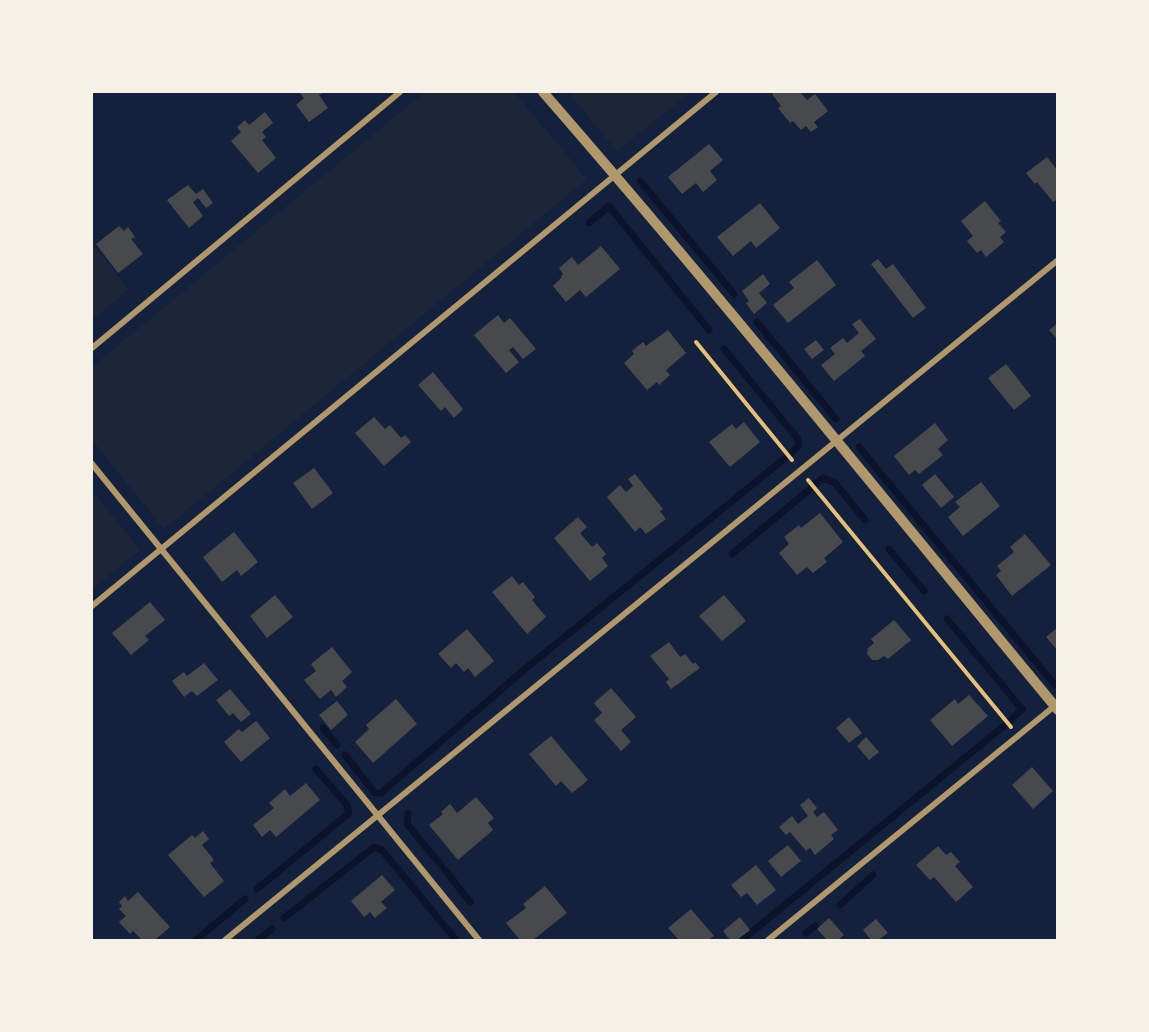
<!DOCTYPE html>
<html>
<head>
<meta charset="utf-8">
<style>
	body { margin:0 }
	#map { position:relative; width:1149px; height:1032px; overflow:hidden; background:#14213d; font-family:Helvetica,sans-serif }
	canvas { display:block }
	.frame { position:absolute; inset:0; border:93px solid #f6f1e7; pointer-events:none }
</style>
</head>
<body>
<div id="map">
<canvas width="1149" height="1032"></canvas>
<div class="frame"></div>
</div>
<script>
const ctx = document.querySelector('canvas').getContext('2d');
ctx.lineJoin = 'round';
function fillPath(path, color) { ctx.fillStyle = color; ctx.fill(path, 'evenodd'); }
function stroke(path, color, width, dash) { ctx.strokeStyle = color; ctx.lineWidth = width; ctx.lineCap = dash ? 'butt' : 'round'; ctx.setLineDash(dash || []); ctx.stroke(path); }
fillPath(new Path2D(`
	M425 92H514L587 179 164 529 92 440V367Z
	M568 92H691L617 151Z
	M92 244 129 289 92 320Z
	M92 491 140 550 92 589Z`), '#1d2539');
stroke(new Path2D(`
	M640 181 734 294
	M589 223 609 206 709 330
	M757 322 836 419
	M724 349 798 439 799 445 791 453
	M859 447 1055 685
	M816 484 823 478 835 483 865 520
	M889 549 924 591
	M732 554 810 489
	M947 619 1022 709 1011 720
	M323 728 337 745
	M345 755 375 793H381L525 669 784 459
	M408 814 407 824 441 865
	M445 870 470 902
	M257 889 349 813 347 805 316 769
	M840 905 873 875
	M284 918 374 847 382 850 456 940
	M806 933 815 926
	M196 940 245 899
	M258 940 272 929
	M742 940 1005 725`), '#0b132b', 7);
fillPath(new Path2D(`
	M299 92H324L319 95 328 108 309 122 296 105 304 98Z
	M775 92H800L807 100 815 94 828 111 814 122 818 127 811 132 806 126 801 130 793 121 790 123 778 108 781 106 772 94Z
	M265 112 273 123 262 132 266 137 262 140 276 158 258 173 231 141 241 132 237 127 245 120 249 125Z
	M709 144 723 160 710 171 717 180 703 192 696 183 682 194 668 177Z
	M1047 157 1058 171V199L1053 202 1037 182 1035 184 1026 173Z
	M188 185 196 194 203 189 213 203 206 208 198 198 193 202 203 216 189 228 167 200Z
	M985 201 1001 221 998 223 1006 232 1000 237 1004 242 986 257 981 250 977 253 967 241 973 236 961 221Z
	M760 203 780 228 756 248 751 241 733 256 717 237Z
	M119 226 124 231 128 227 135 237 131 239 143 254 118 273 96 244Z
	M601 246 620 269 586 297 580 290 566 302 553 286 562 277 561 276 563 274 559 268 572 257 578 265Z
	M878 259 886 269 893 264 926 308 913 318 871 264Z
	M817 260 836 285 788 323 773 305 794 288 789 282Z
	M763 274 770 284 759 293 767 303 754 314 746 303 749 301 742 291Z
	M498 315 504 323 510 318 536 349 523 359 513 347 509 350 519 362 506 373 474 335Z
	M860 319 876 339 861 351 865 356 834 381 821 365 835 354 830 348 843 338 847 343 859 333 852 324Z
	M1058 323V340L1049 330Z
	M668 330 686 353 666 370 670 375 659 385 657 382 647 390 624 363 634 354 632 351 643 342 646 346Z
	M816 340 824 350 812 359 804 349Z
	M1006 364 1031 396 1014 410 988 378Z
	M433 372 463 409 454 418 445 407 441 411 418 385Z
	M374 417 385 429 390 425 401 438 405 435 411 442 384 466 355 433Z
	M744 422 760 442 730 467 709 442 732 424 736 429Z
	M935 423 948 440 938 449 943 455 919 474 915 470 909 475 894 456Z
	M314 468 333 493 312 509 293 483Z
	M635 474 663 509 660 511 666 519 646 534 640 527 635 532 607 497 620 485 626 492 633 486 628 479Z
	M935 474 954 497 941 508 922 485Z
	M981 482 1000 506 963 536 948 517 960 507 955 502Z
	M820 513 843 542 824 558 827 562 813 573 807 567 797 575 779 553 789 544 784 537 799 525 801 528Z
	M578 517 587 527 580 533 592 547 597 543 606 554 602 558 608 566 590 581 554 538Z
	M234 532 258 562 241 576 237 570 222 582 203 557Z
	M1025 534 1051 565 1012 596 996 575 1001 571 997 566 1014 552 1010 547Z
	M512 576 519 585 523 582 535 597 532 600 546 617 527 634 492 592Z
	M275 595 293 617 267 638 250 616Z
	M724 595 746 621 722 641 699 616Z
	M150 602 165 620 145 636 149 640 131 655 112 633Z
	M894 620 911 640 888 659 884 656 878 660H872L867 654 868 648 874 643 871 639Z
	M1058 627V651L1046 637Z
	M467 629 494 661 475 677 468 668 464 672 456 663 451 668 438 654Z
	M669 642 680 657 685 654 693 664 695 662 700 668 671 689 666 682 669 679 650 656Z
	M332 647 352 672 342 681 347 687 336 697 331 690 320 699 304 680 316 671 311 664Z
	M204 663 218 680 197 696 192 691 184 697 172 681 184 672 187 676Z
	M611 688 636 717 621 730 631 742 621 751 594 720 602 713 594 703Z
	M230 689 251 714 241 722 233 713 229 716 216 700Z
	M969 695 988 716 952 746 930 720 955 699 958 704Z
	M396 699 417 724 373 763 355 742 369 729 366 725Z
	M337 701 348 715 331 730 319 715Z
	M849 717 862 733 849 743 836 728Z
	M256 721 270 738 241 762 224 742 239 729 242 732Z
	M551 736 588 780 572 793 561 781 556 786 529 754Z
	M866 737 879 752 869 760 857 746Z
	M1032 767 1053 791 1033 809 1012 785Z
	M306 783 320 800 276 837 270 830 262 837 253 825 274 808 269 803 285 789 290 796Z
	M476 797 494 818 488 823 493 830 458 860 429 825 443 814 441 812 450 804 457 813Z
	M809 798 817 808 813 812 817 817 824 812 838 830 831 835 834 839 815 855 810 848 806 851 790 832 786 835 779 827 792 816 798 824 808 816 800 805Z
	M203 831 209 839 202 845 214 860 210 863 224 881 204 897 168 855 192 835 195 838Z
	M788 845 801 861 781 877 768 861Z
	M938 846 946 855 951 852 960 862 955 866 973 887 956 902 934 877 930 880 916 865Z
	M756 865 776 890 757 905 747 893 741 897 731 885Z
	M382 875 395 890 381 902 387 908 375 918 370 912 364 917 351 901Z
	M545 886 567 913 533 940H520L506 923 526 908 523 904Z
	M138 892 170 927 155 940H142L133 931 130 934 119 922 126 916 119 909 122 906 119 902 125 896 128 901Z
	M691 909 714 936 708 940H679L668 928Z
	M740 917 750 930 737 940H730L723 931Z
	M829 918 844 935 838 940H827L817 929Z
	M876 919 888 933 878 940H871L863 930Z`), '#48494c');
stroke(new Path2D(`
	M696 342 792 460
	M808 480 1011 727`), '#e5c07b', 4);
stroke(new Path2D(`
	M92 348 400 92
	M92 464 479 940
	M92 606 716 92
	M225 940 1058 260
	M768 940 1057 704`), '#b1986c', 6);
stroke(new Path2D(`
	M543 92C719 294 887 503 1058 710`), '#b1986c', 10);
</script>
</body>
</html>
